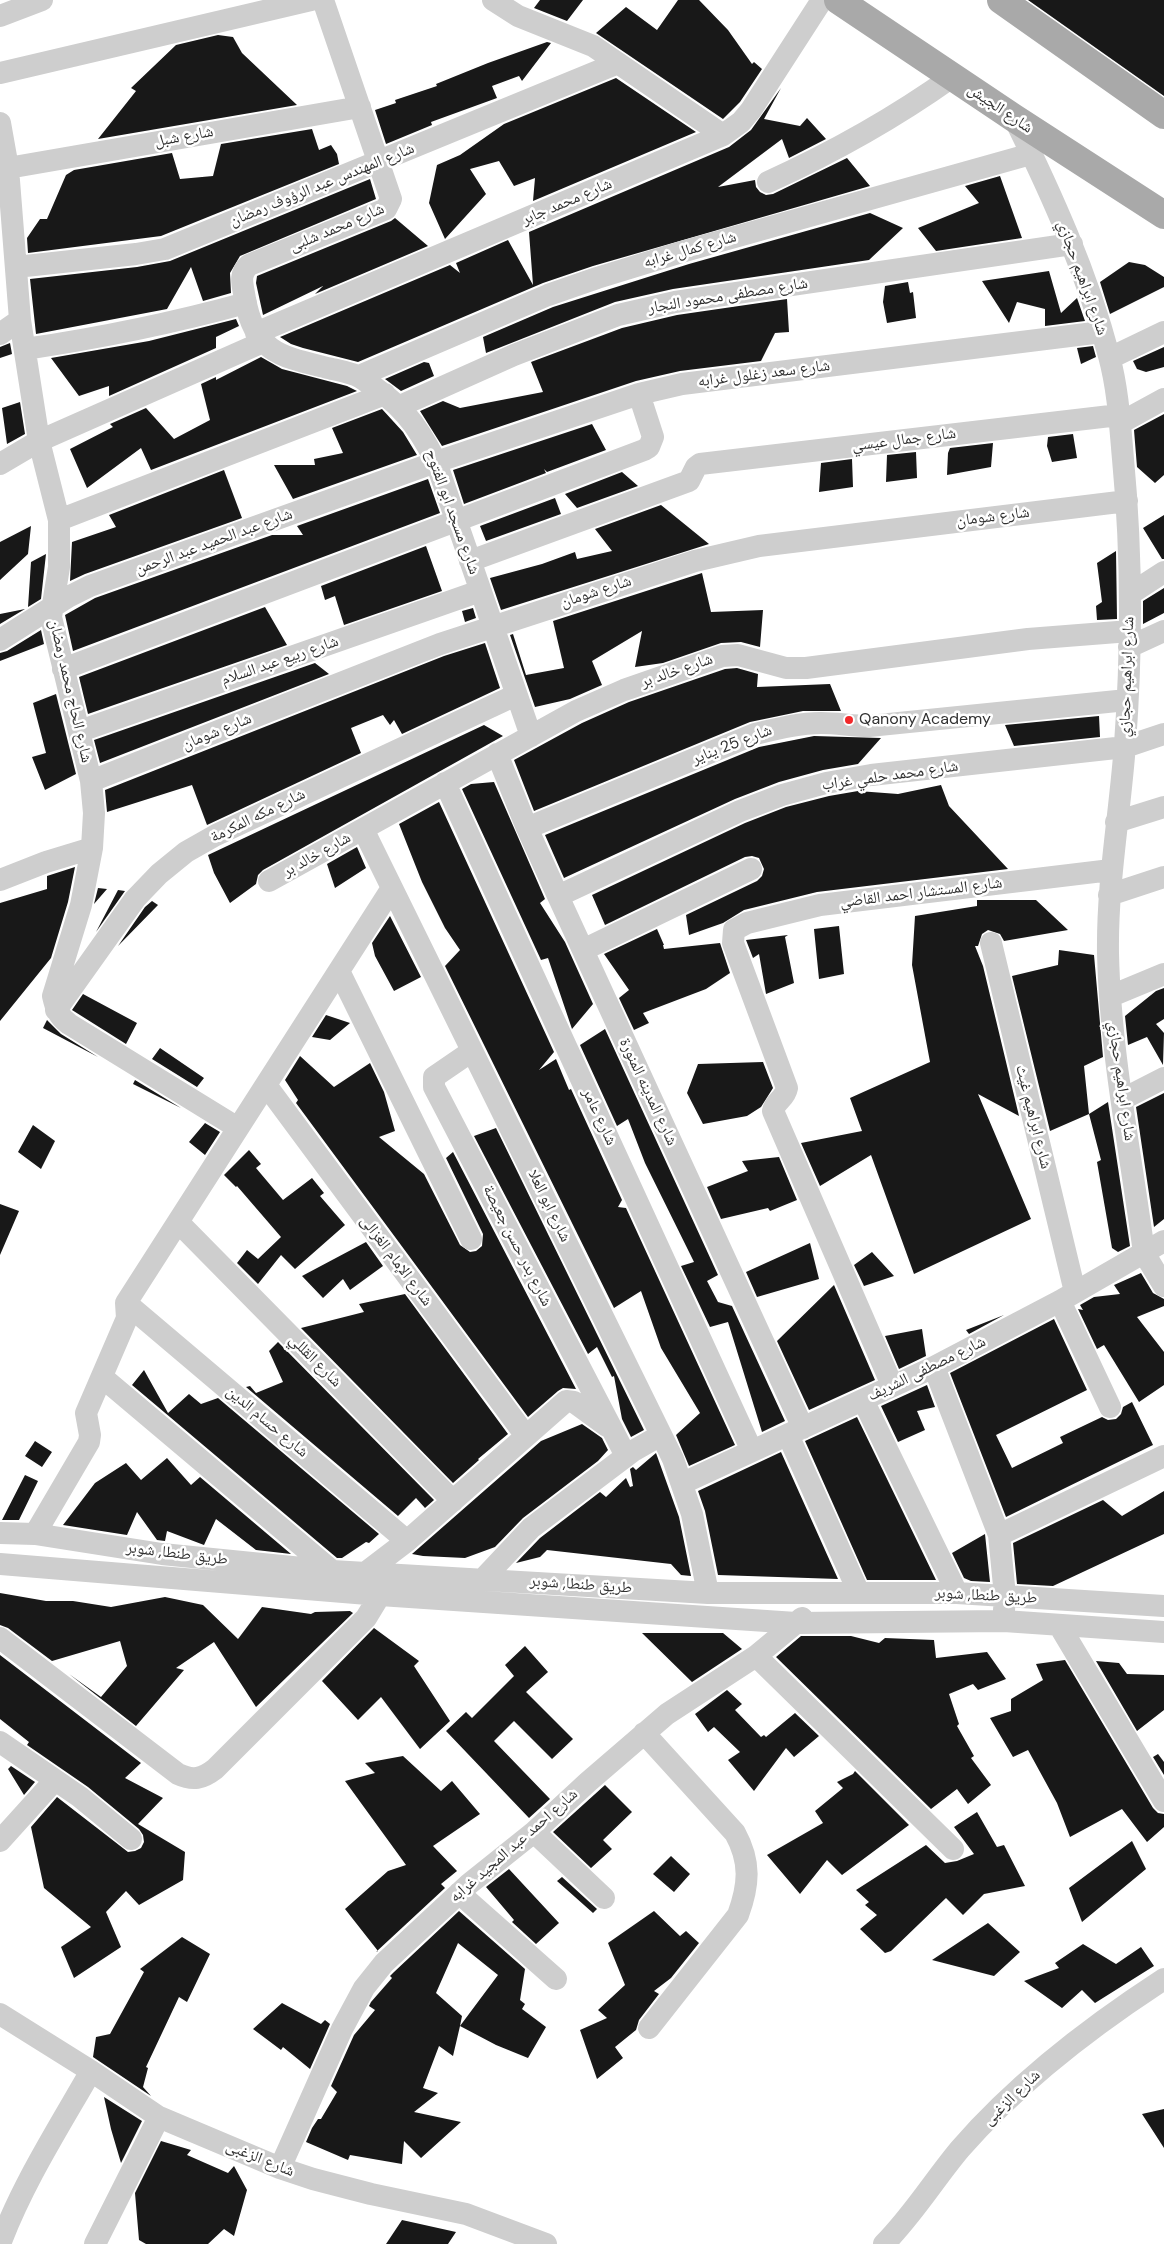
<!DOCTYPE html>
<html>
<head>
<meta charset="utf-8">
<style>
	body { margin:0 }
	canvas { display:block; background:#fff }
</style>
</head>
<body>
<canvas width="1164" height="2244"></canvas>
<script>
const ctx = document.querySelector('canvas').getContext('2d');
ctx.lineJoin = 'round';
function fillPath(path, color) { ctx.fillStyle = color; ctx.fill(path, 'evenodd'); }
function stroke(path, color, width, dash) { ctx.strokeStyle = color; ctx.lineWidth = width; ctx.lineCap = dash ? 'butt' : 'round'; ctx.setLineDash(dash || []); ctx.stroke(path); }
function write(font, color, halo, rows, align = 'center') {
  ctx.font = font + ' "DM Sans","Noto Naskh Arabic",sans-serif'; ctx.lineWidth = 5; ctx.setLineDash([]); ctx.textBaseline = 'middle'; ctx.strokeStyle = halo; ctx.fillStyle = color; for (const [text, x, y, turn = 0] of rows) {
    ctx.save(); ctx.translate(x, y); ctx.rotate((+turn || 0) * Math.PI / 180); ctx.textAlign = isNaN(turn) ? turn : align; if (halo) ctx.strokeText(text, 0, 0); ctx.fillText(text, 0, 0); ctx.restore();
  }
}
fillPath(new Path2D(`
	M540 0H583L567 21 534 8Z
	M678 0H699L728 30 752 64 754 62 762 69 740 102 723 119 596 33 626 7 657 30Z
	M1028 0H1164V96Z
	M218 35 233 37 242 53 297 105 98 139 136 91 131 88 176 45Z
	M547 42 551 43 522 81 519 76 492 86 497 98 431 122 432 125 386 144 375 110 396 103 395 100 437 86 436 84 488 63Z
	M616 78 696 132 533 201 535 178 514 186 499 161 470 169 486 194 445 239 429 203 437 165 460 155 504 124Z
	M781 88 764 119 800 126 807 118 826 139 789 158 782 139 718 187 755 180 756 187 760 192 766 195 773 194 847 158 870 186 593 266 543 283 358 362 303 348 291 344 280 337 450 265 460 273 456 263 508 240 533 285 529 232 729 147 751 130Z
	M312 129 319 150 331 145 337 154 339 164 161 236 28 253 27 238 40 219H47L66 175 74 170 172 153 180 179 213 176 221 144Z
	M1000 176 1022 238 936 251 918 228 979 203 965 186Z
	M370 179 376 199 240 256 230 273 231 293 203 301 191 267 167 309 36 334 30 279 137 267 170 261Z
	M870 213 903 228 869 260 673 289 615 302 486 353 483 337 553 307 689 264Z
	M395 218 428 246 315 294 323 286 263 315 256 283 257 276 391 221Z
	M1129 262 1145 265 1164 277V287L1110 314 1100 282Z
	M1049 271 1061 313 1077 298 1085 321 1045 326V309L1017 302 1009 323 982 281Z
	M908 282 910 293 913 292 916 318 887 323 883 302 885 286Z
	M787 299 789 332 775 333 761 361 680 371 636 381 442 446 420 411 443 401 460 408 543 392 531 362 622 328 677 315Z
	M236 319 239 326 216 337V348L109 396V386L79 396 51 358 149 341Z
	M10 343 12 354 0 358V347Z
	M1093 346 1096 357 1081 364 1077 348Z
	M1164 347V367L1146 372 1137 369 1133 361Z
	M261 357 282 369 347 386 357 391 151 470 141 448 87 488 70 449 113 427 110 424 146 408 174 439 210 420 201 384 216 377V380Z
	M424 362 429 363 434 376 401 391 385 379Z
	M20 402 25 434 7 444 2 408Z
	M382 409 403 432 417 455 293 499 274 465H315L314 459 343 453 332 428Z
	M1164 414V475L1155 483 1137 467 1134 430Z
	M592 424 606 450 547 472 544 469 546 473 464 504 453 470Z
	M1073 434 1077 458 1052 462 1047 446 1048 437Z
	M993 443 991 467 947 475 948 453 950 448Z
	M916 452 917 478 886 482 887 455Z
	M852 459 853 487 819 492 821 463Z
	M224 470 242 518 85 574 70 581 72 542 116 527 109 515Z
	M622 472 638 486 577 508 565 494Z
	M428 479 440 513 73 651 65 615 95 598 272 535H303L297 526Z
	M555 498 561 514 486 541 480 526Z
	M661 505 709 544 501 610 490 578 542 564 575 552 577 559 612 551 595 529Z
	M1164 515V559H1162L1143 528Z
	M31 526 28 554 0 580V542Z
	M426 546 442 591 344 625 335 596 325 600 321 586Z
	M1116 551 1117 619 1097 620 1096 606 1102 602 1097 563Z
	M46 554 41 599 28 607 31 562Z
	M702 573 711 612 763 610 760 647 741 642 721 643 663 663 635 667 642 631 592 661 602 685 570 699 535 707 510 635 513 634 526 675 564 668 553 621Z
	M1164 588V613L1143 624V601Z
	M265 607 287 645 88 714 79 677Z
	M473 608 476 618 465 622 462 611Z
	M25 609 0 624V614Z
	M41 630 44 644 0 661V653L7 651Z
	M485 643 500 688 402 734 394 720 390 725 383 715 351 728 361 753 207 825 192 785 107 812 105 790 444 656Z
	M315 663 329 674 100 763 94 740Z
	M737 668 758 674 757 687 830 684 841 711H803L750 722 534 811 514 760 582 723 629 702 725 669Z
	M56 694 76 774 45 790 32 757 46 753 33 703Z
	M1099 716 1100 737 1014 746 1005 725Z
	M484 725 503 736 263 870 258 875 256 884 230 903 214 873 208 855Z
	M814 736 881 738 858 764 823 770 779 782 735 799 564 878 545 835 759 747Z
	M494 782 545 899 540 903 565 942 593 1004 572 1029 548 958 541 960 462 789 471 784Z
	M941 785 949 806 1008 869 817 892 744 910 723 923 689 935 686 915 757 881 762 876 764 869 759 858 752 856 745 857 605 925 592 895 745 823 786 807 829 796 858 791 898 794Z
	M439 802 554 1052 539 1070 556 1059 569 1090 571 1089 622 1200 618 1207 626 1208 735 1445 689 1466 676 1435 700 1413 661 1348 641 1291 614 1308 445 966 460 950 445 928 422 882 399 824Z
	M357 847 366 868 335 888 327 864Z
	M75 867 68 902 51 958 0 1021V903L47 889V876Z
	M98 888 107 889 94 904Z
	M118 890 125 891 96 932Z
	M977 900H1036L1068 930 1004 941 1000 934 988 930 982 934 978 946H975L983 966 1019 1116 978 1094 1031 1219 914 1274 871 1155 820 1186 801 1143 862 1131 850 1098 930 1062 912 965 915 916 977 906Z
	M152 901 158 905 118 946 145 907Z
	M390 916 421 977 394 991 375 956 372 943Z
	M839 926 844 974 819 979 814 929Z
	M657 929 664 945H663L664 949 720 943 730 973 706 989 643 1013 649 1023 634 1030 619 998 629 990 604 954Z
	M788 935 785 937 794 983 766 994 759 954 753 958 746 940Z
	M1059 950 1094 955 1103 1057 1084 1066 1089 1114 1108 1102 1130 1246 1118 1252 1112 1248 1097 1162 1101 1160 1089 1114 1050 1131 1012 976 1058 965Z
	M1164 988V1019L1156 1024 1164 1033 1163 1065 1147 1037 1128 1045 1125 1016 1156 991Z
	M83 994 137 1023 126 1044 72 1010Z
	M326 1015 350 1023 330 1040 312 1037Z
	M47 1020 61 1034 98 1057 43 1028Z
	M605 1029 718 1275 707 1281 718 1302 732 1306 785 1421 762 1432 728 1322 710 1327 681 1266 694 1262 645 1163 628 1119 617 1126 580 1045Z
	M160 1048 204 1078 197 1087 152 1059Z
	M300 1056 334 1087 370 1063 384 1092 395 1131 379 1137 424 1174 460 1245 470 1252 476 1251 482 1246 483 1234 446 1158 453 1152 576 1389 563 1388 558 1391 528 1417 296 1103 298 1100 285 1080Z
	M763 1062 773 1088 761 1107 747 1116 703 1124 687 1093 698 1064Z
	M135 1080 181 1108 133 1084Z
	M1164 1093V1219L1154 1227 1136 1107Z
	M205 1123 220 1132 205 1155 189 1142Z
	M33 1125 55 1141 41 1169 18 1152Z
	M496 1128 644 1430 631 1437 622 1419 614 1376 612 1377 597 1347 588 1354 474 1136Z
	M249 1150 261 1164 256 1168 283 1200 312 1178 324 1193 320 1196 345 1225 295 1269 281 1255 258 1284 237 1263 247 1250 258 1259 281 1237 237 1186 236 1187 224 1175Z
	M779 1157 797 1200 770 1211 768 1208 721 1219 707 1187 748 1171 742 1161Z
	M0 1204 19 1211 0 1255Z
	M366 1242 383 1266 350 1290 343 1279 323 1298 302 1276Z
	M810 1243 819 1279 757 1297 746 1272Z
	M872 1252 894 1276 864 1286 854 1265Z
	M1141 1273 1153 1293 1164 1299V1306L1137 1317 1164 1352V1385L1139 1402 1104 1345 1097 1349 1078 1309 1083 1310 1080 1305 1094 1297 1120 1294 1114 1285Z
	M834 1285 875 1380 809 1410 777 1341Z
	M405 1294 508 1434 478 1459 479 1460 453 1483 301 1328 364 1312 359 1304Z
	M1004 1315 969 1334 966 1330Z
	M1054 1319 1087 1390 996 1435 1012 1468 1063 1443 1060 1437 1102 1417 1108 1420 1116 1419 1121 1414 1123 1407 1132 1402 1153 1445 1006 1517 950 1373Z
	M922 1329 926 1356 899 1369 885 1336Z
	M278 1342 434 1500 425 1508 416 1498 398 1516 246 1387 250 1386 256 1393 283 1382 269 1351Z
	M144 1370 168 1413 189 1394 201 1404 218 1398 379 1534 369 1543 366 1542 342 1558H337L132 1385Z
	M927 1385 935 1407 917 1411 925 1430 898 1442 881 1406Z
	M857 1417 936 1580H867L805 1441Z
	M582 1424 602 1438 608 1450 598 1461 523 1518 495 1547 465 1558 423 1556 412 1554 541 1441Z
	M35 1441 52 1452 42 1467 25 1456Z
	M781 1452 838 1579 718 1575 705 1511 698 1491Z
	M656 1453 679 1517 691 1576 681 1575 671 1564 547 1550 540 1557 516 1563 540 1538 600 1492 606 1497 626 1478 630 1487 633 1486 630 1469 633 1467 636 1470Z
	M167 1458 191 1485 200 1477 291 1554 256 1550 216 1519 204 1545 167 1531 165 1541 157 1540 137 1512 127 1535 63 1525 95 1483 126 1463 141 1480Z
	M25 1475 38 1481 19 1520H2Z
	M1164 1491V1534L1053 1586 1017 1584 1013 1543 1103 1500 1122 1516Z
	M985 1534 990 1582 971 1581 964 1578 952 1553Z
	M0 1593 46 1601H73L111 1607 165 1597 203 1605 238 1639 262 1607 311 1614 315 1612 350 1611 353 1613 256 1707 214 1642 176 1668 184 1670 136 1726 69 1674 101 1697 127 1666 120 1641 52 1661 8 1628 0 1625Z
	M374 1628 419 1661 414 1666 450 1721 420 1749 381 1697 358 1720 322 1681Z
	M642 1633H723L742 1649 692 1682Z
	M801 1636H851L879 1643 885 1638 934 1640 936 1658 987 1652 1006 1679 978 1690 973 1684 949 1694 959 1724 957 1726 974 1756 971 1758 991 1785 968 1804 957 1789 931 1809 776 1657Z
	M525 1646 548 1672 526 1692 573 1739 552 1759 514 1721 494 1741 550 1799 529 1818 446 1731 466 1712 472 1718 514 1676 505 1665Z
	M0 1655 141 1763 125 1778 163 1798 138 1824 185 1852 183 1880 139 1905 126 1891 106 1912 121 1947 74 1978 61 1947 91 1927 44 1888 31 1827 57 1797 128 1852 135 1851 141 1848 144 1842 143 1835 139 1829 88 1787 27 1745 29 1742 0 1719Z
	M1065 1660 1153 1808 1158 1813 1164 1814V1827L1147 1842 1122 1809 1070 1837 1057 1803 1028 1750 1013 1757 990 1718 1011 1711V1699L1043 1680 1036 1664Z
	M1096 1661 1119 1663 1127 1674 1164 1675V1710L1137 1731Z
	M727 1690 742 1704 735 1710 761 1737 764 1735 766 1737 795 1713 819 1736 794 1757 786 1748 754 1791 728 1760 740 1752 714 1727 708 1732 695 1714Z
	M1158 1754 1164 1762V1775L1153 1757Z
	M403 1756 441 1791 452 1781 480 1814 433 1846 457 1871 441 1884 445 1888 376 1952 378 1951 345 1909 388 1871 406 1865 345 1781 375 1773 365 1763Z
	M11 1766 35 1782 24 1795 8 1769Z
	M855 1771 909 1825 842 1875 827 1860 800 1894 767 1855 823 1823 815 1811 843 1788 837 1782 853 1774Z
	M605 1785 632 1812 603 1840 612 1849 591 1868 553 1832Z
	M977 1812 997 1847 1004 1845 1025 1886 984 1894 963 1915 946 1898 891 1951 885 1953 860 1929 877 1915 865 1905 869 1902 856 1890 926 1845 945 1863 957 1861 974 1854 954 1827Z
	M1132 1841 1146 1869 1082 1922 1069 1888Z
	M671 1856 690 1874 674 1892 653 1874Z
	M509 1869 559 1923 536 1944 512 1922 514 1920 486 1887Z
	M562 1877 597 1909 593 1913 557 1881Z
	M459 1911 525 1969 520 2000 525 2004 522 2009 546 2027 528 2058 496 2045 460 2026 453 2056 439 2046 423 2088 438 2093 414 2112 461 2122 421 2158 404 2141 402 2164 350 2155 348 2160 306 2142 312 2128 318 2119H321L337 2092 331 2086 354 2035 375 2010 369 2006 371 2002 392 1978 390 1976 394 1972ZM458 1943 498 1975 460 2026 462 2016 436 1993Z
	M654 1911 680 1936 686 1931 699 1943 671 1978 654 1991 659 1994 639 2020 636 2030 615 2047 623 2058 597 2079 580 2030 607 2018 598 2010 625 1985 608 1943Z
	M988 1923 1020 1952 994 1976 932 1960Z
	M182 1937 210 1954 187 2002 179 1997 146 2067 148 2068 143 2087 151 2096 93 2057 96 2037 110 2034 144 1972 140 1969Z
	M1083 1944 1116 1964 1141 1947 1154 1966 1095 2003 1082 1990 1062 2008 1024 1981 1059 1968 1055 1963Z
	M282 2003 321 2024 325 2020 330 2024 310 2069 283 2047 281 2050 253 2029Z
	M104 2097 142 2121 121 2163 111 2129Z
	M1164 2109V2148L1142 2114Z
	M161 2141 191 2150 187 2155 228 2173 234 2166 247 2190 234 2236 224 2229 208 2244H146L139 2240 135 2193Z
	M402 2220 456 2232 448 2244H386Z`), '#181818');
stroke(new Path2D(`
	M323 0 391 199 386 209 249 265C238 275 243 285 245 299 255 355 284 357 332 369 341 371 353 373 361 378 400 403 416 422 436 462L531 736
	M493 0 518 16 593 46 723 135
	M0 16 42 0
	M0 73 311 0
	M1014 118C1052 195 1087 273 1109 356 1118 389 1120 425 1123 459 1132 554 1132 649 1125 744 1120 814 1107 882 1108 953 1110 1052 1131 1154 1144 1253L1164 1286
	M0 123 8 168 20 320 39 441 59 520V567L51 617 91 781 94 813 92 848 81 905 53 996C56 1009 58 1016 69 1024L238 1128
	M8 168 360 107
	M768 182C834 152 893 119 952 77
	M16 267 136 254 165 249 618 63
	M256 333 723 135 741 122 751 110 822 0
	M0 334 20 320
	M25 349C100 338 173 323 246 303
	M1110 358 1164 332
	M359 376 548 295 597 278 685 251 1031 154
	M400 406 514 355 618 315 675 302 1072 244
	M1120 423 1164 399
	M0 464 39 441 263 342
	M59 520 385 394
	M470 561 689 481 696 467 700 464 1119 415
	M1130 594 1164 572
	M0 640 68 597 90 586 436 462 639 394 682 384 1102 332
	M1129 647 1164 631
	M63 669 644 450 649 447 653 437 639 394
	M80 731 480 591
	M497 754 527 828 558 896 803 1428
	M91 781 440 644 695 561 759 546 1127 501
	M445 783 752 1451
	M1116 822 1164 807
	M527 828 755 734C776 729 799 723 821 723 837 723 853 726 869 726L1127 700
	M363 829 673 1459 692 1514 708 1593
	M0 880 46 862 92 848
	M269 881 576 711 624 690 722 656 738 655 786 668H806L1028 639 1130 631
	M1109 895 1164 877
	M558 896 740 811 782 795 826 783 871 775 1125 747 1164 734
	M991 943 1075 1292
	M583 950 751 869
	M339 971 471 1239
	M1111 996 1164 974
	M56 1010 135 899 159 874 186 852 216 835 516 695
	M472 1051 434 1077V1087L626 1456
	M266 1085 526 1436
	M1123 1099 1164 1078
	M178 1222 453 1501
	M1060 1301 1110 1407
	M126 1303 407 1541
	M934 1367 999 1535 1005 1596 1004 1610
	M102 1377 332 1571
	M892 1385 773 1111C775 1101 785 1099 787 1088L733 943 734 930 747 923 820 905 1111 870
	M863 1400 957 1593
	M788 1435 859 1593
	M683 1483 934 1367 1060 1301 1164 1241
	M0 1533 35 1534 162 1554 332 1571 708 1593H957L1164 1606
	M35 1534 89 1442 90 1435 86 1413 127 1318 126 1303 392 888
	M999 1535 1164 1456
	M0 1564 380 1595 796 1623 1004 1621 1164 1632
	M365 1573 407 1541 566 1401 574 1402 607 1426
	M483 1579 531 1528 633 1451 661 1435
	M1059 1625 1164 1801
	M0 1638 178 1774C193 1781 202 1779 215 1769L366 1618 380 1595 382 1582
	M756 1656 953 1849
	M644 1733 735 1833C751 1862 749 1885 738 1915L649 2028
	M0 1742 80 1797 131 1839
	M534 1832 604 1898
	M0 1841 55 1780
	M459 1893 556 1979
	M0 2014 91 2071 159 2117 280 2168 313 2179 371 2194 466 2214 546 2244
	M280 2168 342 2029 364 1988 384 1963 469 1884 534 1832 588 1782 667 1714 756 1656 802 1618
	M0 2244C23 2183 59 2127 91 2071
	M95 2244 159 2117
	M884 2244C913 2215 934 2180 960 2149 1018 2082 1090 2027 1164 1979`), '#cecece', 22);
stroke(new Path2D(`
	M838 0 1014 118 1164 215
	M1001 0 1164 115`), '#a9a9a9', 28);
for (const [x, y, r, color] of [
	[849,720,5,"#f2282a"]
]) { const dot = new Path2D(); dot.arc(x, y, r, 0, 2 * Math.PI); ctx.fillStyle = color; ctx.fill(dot); stroke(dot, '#fff', 2); }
write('16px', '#313131', '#fff', [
	["شارع الجيش",1000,109,34],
	["شارع شبل",184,137,-10],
	["شارع المهندس عبد الرؤوف رمضان",322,185,-22],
	["شارع محمد جابر",567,202,-23],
	["شارع محمد شلبى",337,228,-23],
	["شارع كمال غرابه",690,250,-16],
	["شارع ابراهيم حجازي",1082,278,70],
	["شارع مصطفى محمود النجار",728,296,-9],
	["شارع سعد زغلول غرابه",764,374,-7],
	["شارع جمال عيسي",904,440,-7],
	["شارع مسجد ابو الفتوح",452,512,70],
	["شارع شومان",993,517,-7],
	["شارع عبد الحميد عبد الرحمن",214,542,-20],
	["شارع شومان",596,592,-18],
	["شارع ربيع عبد السلام",280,661,-19],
	["شارع خالد بر",677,671,-19],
	["شارع ابراهيم حجازي",1127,677,-88],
	["شارع الحاج محمد رمضان",70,691,77],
	["شارع شومان",217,732,-22],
	["شارع 25 يناير",732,745,-21],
	["شارع محمد حلمي غراب",890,776,-8],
	["شارع مكه المكرمة",258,816,-26],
	["شارع خالد بر",317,855,-29],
	["شارع المستشار احمد القاضي",921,893,-7],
	["شارع ابراهيم حجازي",1121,1081,82],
	["شارع المدينه المنورة",648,1092,65],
	["شارع عامر",599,1117,65],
	["شارع ابراهيم غيث",1033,1117,76],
	["شارع ابو العلا",549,1206,64],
	["شارع بدر حسن جعيصة",517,1246,63],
	["شارع الإمام الغزالى",396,1261,53],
	["شارع القللي",315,1361,45],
	["شارع مصطفى الشريف",927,1369,-26],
	["شارع حسام الدين",267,1422,40],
	["طريق طنطا, شوبر",177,1554,7],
	["طريق طنطا, شوبر",581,1585,4],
	["طريق طنطا, شوبر",986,1596,3],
	["شارع احمد عبد المجيد غرابه",514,1846,-41],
	["شارع الزغبى",1012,2098,-44],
	["شارع الزغبى",260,2159,22]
]);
write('16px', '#313131', '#fff', [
	["Qanony Academy",859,720]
], 'left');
</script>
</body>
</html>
